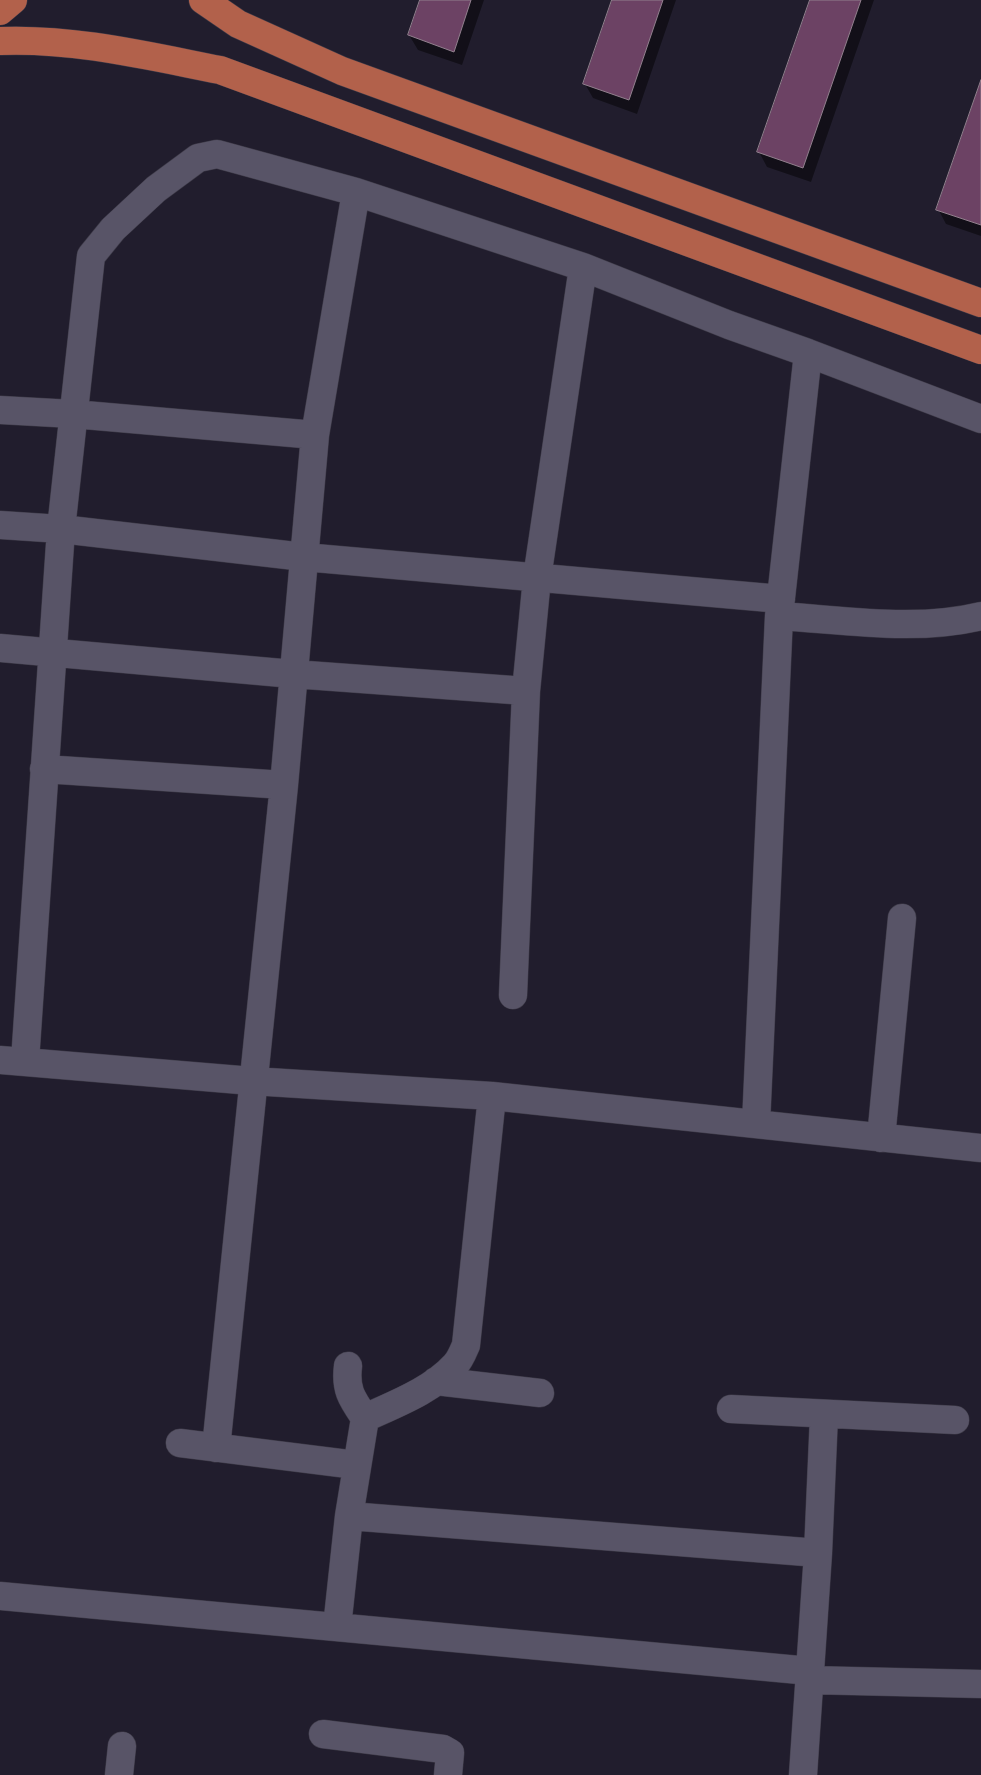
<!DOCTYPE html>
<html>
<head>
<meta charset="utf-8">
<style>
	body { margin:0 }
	canvas { display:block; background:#211d2d }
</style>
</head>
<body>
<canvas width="981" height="1775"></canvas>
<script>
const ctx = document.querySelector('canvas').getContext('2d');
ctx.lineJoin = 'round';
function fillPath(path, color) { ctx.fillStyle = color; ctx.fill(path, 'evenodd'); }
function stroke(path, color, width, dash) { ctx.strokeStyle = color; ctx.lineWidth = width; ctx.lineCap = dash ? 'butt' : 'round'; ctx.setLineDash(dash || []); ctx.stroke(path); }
fillPath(new Path2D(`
	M422 0H484L462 65 418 50 409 35Z
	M614 0H676L637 114 593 98 585 84Z
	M811 0H874L811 182 767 167 759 152Z
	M981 84V236L946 224 938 209Z`), '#0007');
const building = new Path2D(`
	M420 0H471L454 52 408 35Z
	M612 0H663L629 100 583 84Z
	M810 0H861L803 168 757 152Z
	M981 80V225L936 210Z`);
fillPath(building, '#6c4264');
stroke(building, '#92808e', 1);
const minor = new Path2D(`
	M808 353 981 419
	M0 410 73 414 315 435
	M0 525 61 529 304 557 781 599
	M779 616C845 620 916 632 981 616
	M0 648 293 674 526 691
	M44 769 284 785
	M513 995 526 691 537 578 583 267
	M0 1060 252 1081 492 1096 981 1148
	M25 1061 61 529 91 256 113 229 156 189 198 158 217 154 356 192
	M881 1138 902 918
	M348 1366C345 1390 352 1399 365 1418
	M436 1381 540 1393
	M731 1409 955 1420
	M180 1443 356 1465
	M216 1448 284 785 315 435 356 192 583 267 729 325 808 353 779 616 756 1124
	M349 1516 818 1553
	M0 1596 810 1671
	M337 1627 349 1516 365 1418C395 1404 431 1391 455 1365 460 1360 463 1352 466 1345L492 1096
	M809 1680 981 1684
	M323 1734 443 1749 450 1753 448 1775
	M119 1775 122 1746
	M803 1775 818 1553 824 1415`);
const primary = new Path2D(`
	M203 0 238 24 342 71 981 303
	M0 11 13 0
	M0 41C74 38 148 56 220 70L981 350`);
stroke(minor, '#3e3b48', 29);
stroke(primary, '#3e3b48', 29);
stroke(minor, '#585467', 28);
stroke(primary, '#b2614b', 28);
</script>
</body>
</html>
